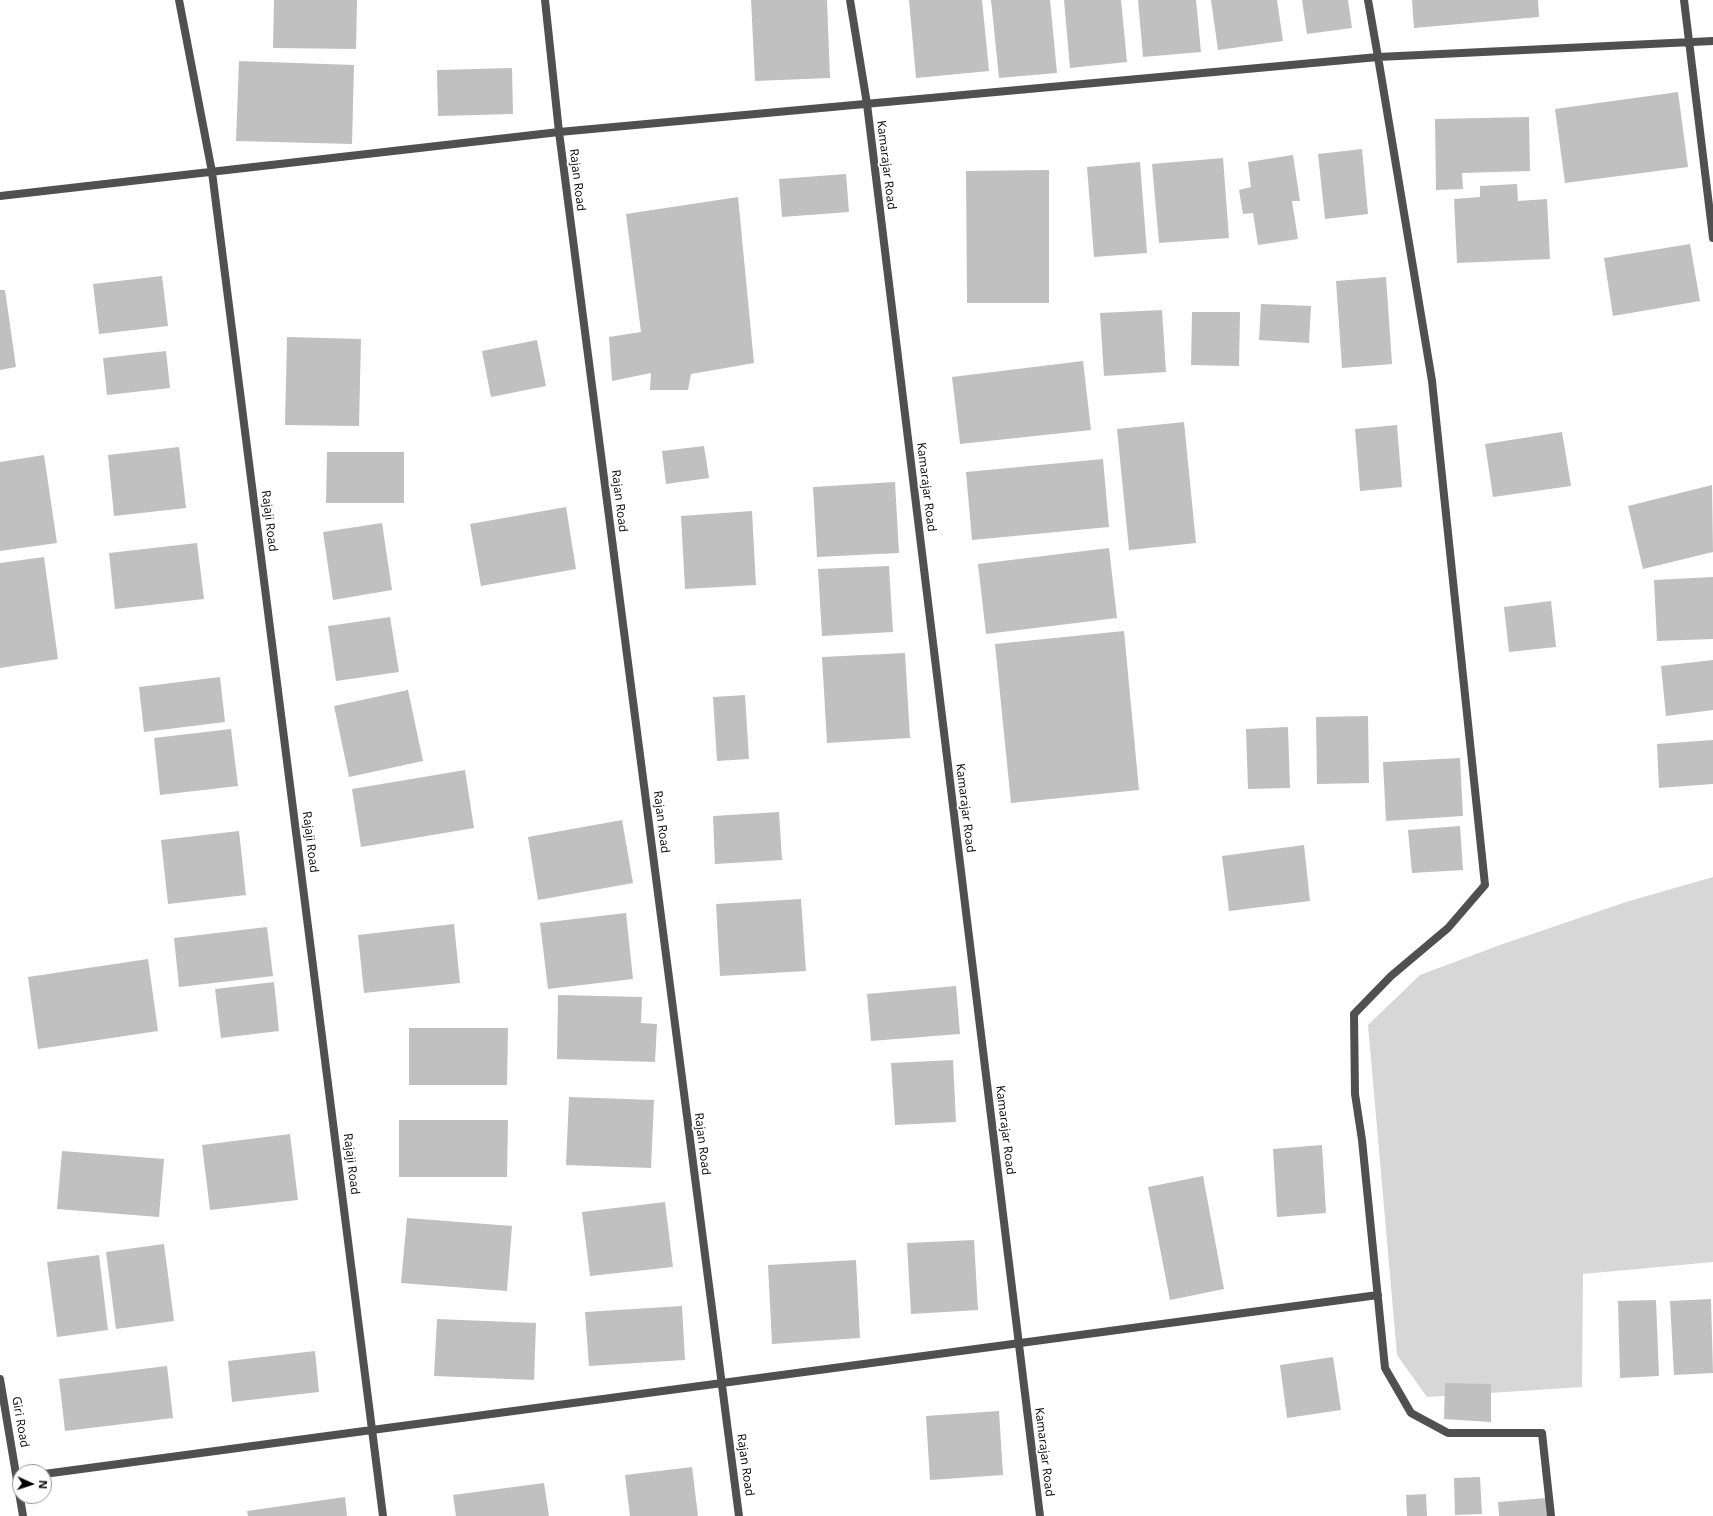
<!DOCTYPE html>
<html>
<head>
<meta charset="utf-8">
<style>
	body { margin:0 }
	#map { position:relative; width:1713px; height:1516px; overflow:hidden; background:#fff; font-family:"Open Sans",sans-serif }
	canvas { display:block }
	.north { position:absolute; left:12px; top:1464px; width:40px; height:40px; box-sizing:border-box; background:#fff; border:1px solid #999; border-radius:50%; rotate:93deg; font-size:11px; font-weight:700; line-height:16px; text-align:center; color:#000 }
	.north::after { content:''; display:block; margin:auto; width:14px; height:18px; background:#000; clip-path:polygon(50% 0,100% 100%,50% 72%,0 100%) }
</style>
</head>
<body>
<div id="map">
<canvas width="1713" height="1516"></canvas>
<div class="north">N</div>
</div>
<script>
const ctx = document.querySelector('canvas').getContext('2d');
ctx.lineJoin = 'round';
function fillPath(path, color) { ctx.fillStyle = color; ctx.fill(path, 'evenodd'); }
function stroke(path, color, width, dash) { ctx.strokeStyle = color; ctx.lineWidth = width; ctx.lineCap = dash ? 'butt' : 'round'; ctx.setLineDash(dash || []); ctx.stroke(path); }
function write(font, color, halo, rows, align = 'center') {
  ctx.font = font + ' "Open Sans",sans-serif'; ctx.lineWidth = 4; ctx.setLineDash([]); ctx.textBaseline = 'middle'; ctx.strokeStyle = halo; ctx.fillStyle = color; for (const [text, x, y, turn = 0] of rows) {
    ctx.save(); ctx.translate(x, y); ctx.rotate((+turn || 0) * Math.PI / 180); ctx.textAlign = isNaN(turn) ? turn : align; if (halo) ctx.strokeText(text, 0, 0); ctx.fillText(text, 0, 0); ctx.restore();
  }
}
fillPath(new Path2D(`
	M1713 877V1262L1583 1274 1582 1387 1427 1397 1397 1355 1368 1025 1420 975 1500 945 1626 902Z`), '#d7d7d7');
fillPath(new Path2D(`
	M274 0H357L356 49 273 48Z
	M751 0H827L830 78 755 81Z
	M909 0H982L989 71 916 78Z
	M991 0H1050L1057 73 999 78Z
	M1064 0H1121L1127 62 1070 68Z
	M1138 0H1196L1201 52 1143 57Z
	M1211 0H1277L1283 41 1218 50Z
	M1302 0H1348L1352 28 1307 34Z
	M1412 0H1538L1539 17 1414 28Z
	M239 61 354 65 352 144 236 141Z
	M512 68 513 114 438 116 437 70Z
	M1678 92 1688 167 1565 183 1555 109Z
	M1529 117 1530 171 1462 173 1463 189 1436 190 1435 119Z
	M1362 149 1368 214 1325 219 1318 154Z
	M1293 155 1300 201H1292L1298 239 1258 245 1253 213 1243 214 1239 190 1251 187 1248 162Z
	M1223 158 1229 238 1159 243 1152 164Z
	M1140 162 1147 253 1094 257 1087 167Z
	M1049 170V303H967L966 171Z
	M846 174 849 212 782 217 779 179Z
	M1517 184 1518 201 1547 199 1550 259 1457 263 1454 199 1480 197V186Z
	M738 197 754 363 691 374 688 390H650L651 373 612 381 609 337 641 332 626 214Z
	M1690 244 1700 301 1613 316 1604 258Z
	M162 276 168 326 99 334 93 284Z
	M1386 277 1392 364 1342 368 1336 281Z
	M0 290H5L16 367 0 370Z
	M1261 304 1311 306 1309 343 1259 340Z
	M1162 310 1166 372 1104 376 1100 313Z
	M1192 312H1240L1239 366 1191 365Z
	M287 337 361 339 359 426 285 425Z
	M537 340 546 386 491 397 482 351Z
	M166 351 170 388 107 395 103 358Z
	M1083 361 1091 430 960 444 952 377Z
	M1184 422 1196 543 1129 550 1117 429Z
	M1397 425 1402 487 1360 491 1355 429Z
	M1562 432 1571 486 1493 497 1485 444Z
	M704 446 709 478 666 484 662 451Z
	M179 447 186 508 114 516 108 455Z
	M327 452H404V503H326Z
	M44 455 57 543 0 551V462Z
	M1103 459 1109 527 972 540 966 472Z
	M895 482 899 553 817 557 813 487Z
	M1712 485 1713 552 1643 569 1628 506Z
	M566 507 576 569 481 586 470 524Z
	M752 511 756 585 685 589 681 516Z
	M382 523 392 590 333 600 323 532Z
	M197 543 204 599 115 609 109 553Z
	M1109 548 1117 618 986 634 978 564Z
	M44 557 58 659 0 668V563Z
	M889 566 893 632 822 636 818 569Z
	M1713 577V639L1657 641 1654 580Z
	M1551 601 1556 647 1509 652 1504 607Z
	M390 617 399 672 336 681 328 626Z
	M1124 631 1139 790 1011 803 995 644Z
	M905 653 910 738 827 743 822 657Z
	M1713 660V710L1666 716 1661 666Z
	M220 677 225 722 144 732 139 687Z
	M408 690 423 761 349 777 334 706Z
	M745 695 749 759 717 761 713 697Z
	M1368 716 1369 783 1317 784 1316 717Z
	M1288 727 1290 788 1248 789 1246 729Z
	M231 729 238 786 160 795 154 738Z
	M1713 740V784L1659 788 1657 744Z
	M1460 758 1463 816 1386 821 1383 762Z
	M465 770 474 828 361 847 352 789Z
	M779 812 782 860 715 864 713 816Z
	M622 820 633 883 538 900 528 837Z
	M1460 826 1463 870 1412 873 1408 830Z
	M239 831 246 895 168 904 161 840Z
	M1304 845 1310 901 1229 911 1222 856Z
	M801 899 806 971 720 976 716 904Z
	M626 913 633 979 548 989 540 923Z
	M454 924 460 983 364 993 358 935Z
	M267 927 273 976 179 987 174 938Z
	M148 959 158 1031 38 1049 28 977Z
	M274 982 279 1031 221 1038 215 989Z
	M956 986 960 1034 871 1041 867 994Z
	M558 995 642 997 641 1023 657 1024 655 1062 557 1059Z
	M409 1028H508L507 1085H409Z
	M953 1060 956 1122 895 1125 891 1063Z
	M569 1097 654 1100 651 1168 566 1165Z
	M399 1120H508L507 1177H399Z
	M290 1134 298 1200 210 1210 202 1145Z
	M1322 1145 1326 1213 1277 1217 1273 1149Z
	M62 1151 164 1159 159 1217 57 1209Z
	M1203 1176 1224 1289 1170 1300 1148 1187Z
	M665 1202 673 1267 590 1276 582 1212Z
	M407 1218 512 1226 507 1291 401 1283Z
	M974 1240 978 1310 911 1314 907 1243Z
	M164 1244 174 1321 116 1329 106 1252Z
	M99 1255 108 1330 57 1337 47 1262Z
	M856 1260 860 1338 772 1344 768 1265Z
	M1711 1299 1713 1373 1674 1375 1670 1301Z
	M1656 1300 1659 1376 1620 1378 1618 1301Z
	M682 1306 685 1360 589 1366 585 1312Z
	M437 1319 536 1323 534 1380 434 1376Z
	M315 1351 319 1392 232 1402 228 1361Z
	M1333 1357 1341 1410 1287 1418 1280 1365Z
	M167 1366 173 1418 65 1431 59 1379Z
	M1445 1383 1491 1384V1422L1444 1419Z
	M999 1411 1003 1475 930 1480 926 1416Z
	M692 1467 698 1516H630L625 1475Z
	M1480 1477 1482 1514 1455 1515 1454 1478Z
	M544 1483 549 1516H456L453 1495Z
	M1426 1494 1427 1516H1407L1406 1495Z
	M345 1497 347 1516H248L247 1511Z
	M1546 1498 1547 1516H1499L1498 1502Z`), '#c0c0c0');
stroke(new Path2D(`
	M179 0 212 172 383 1516
	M545 0 559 132 739 1516
	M850 0 867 104 1040 1516
	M1368 0 1378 57 1713 41
	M1684 0 1713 238
	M0 196 559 132 1378 57 1432 381 1485 885 1448 928 1391 976 1354 1014 1355 1094 1362 1140 1385 1368 1411 1413 1448 1433H1542L1551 1516
	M0 1379 23 1516
	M44 1474 1378 1295`), '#505050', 8);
write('12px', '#000', '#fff', [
	["Kamarajar Road",886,165,83],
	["Rajan Road",577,180,83],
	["Kamarajar Road",926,487,83],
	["Rajan Road",619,501,83],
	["Rajaji Road",269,521,83],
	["Kamarajar Road",965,808,83],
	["Rajan Road",661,822,83],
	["Rajaji Road",310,842,83],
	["Kamarajar Road",1005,1130,83],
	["Rajan Road",702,1144,83],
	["Rajaji Road",351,1164,83],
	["Giri Road",20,1422,80],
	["Kamarajar Road",1044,1452,83],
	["Rajan Road",745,1465,82]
]);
</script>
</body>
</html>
